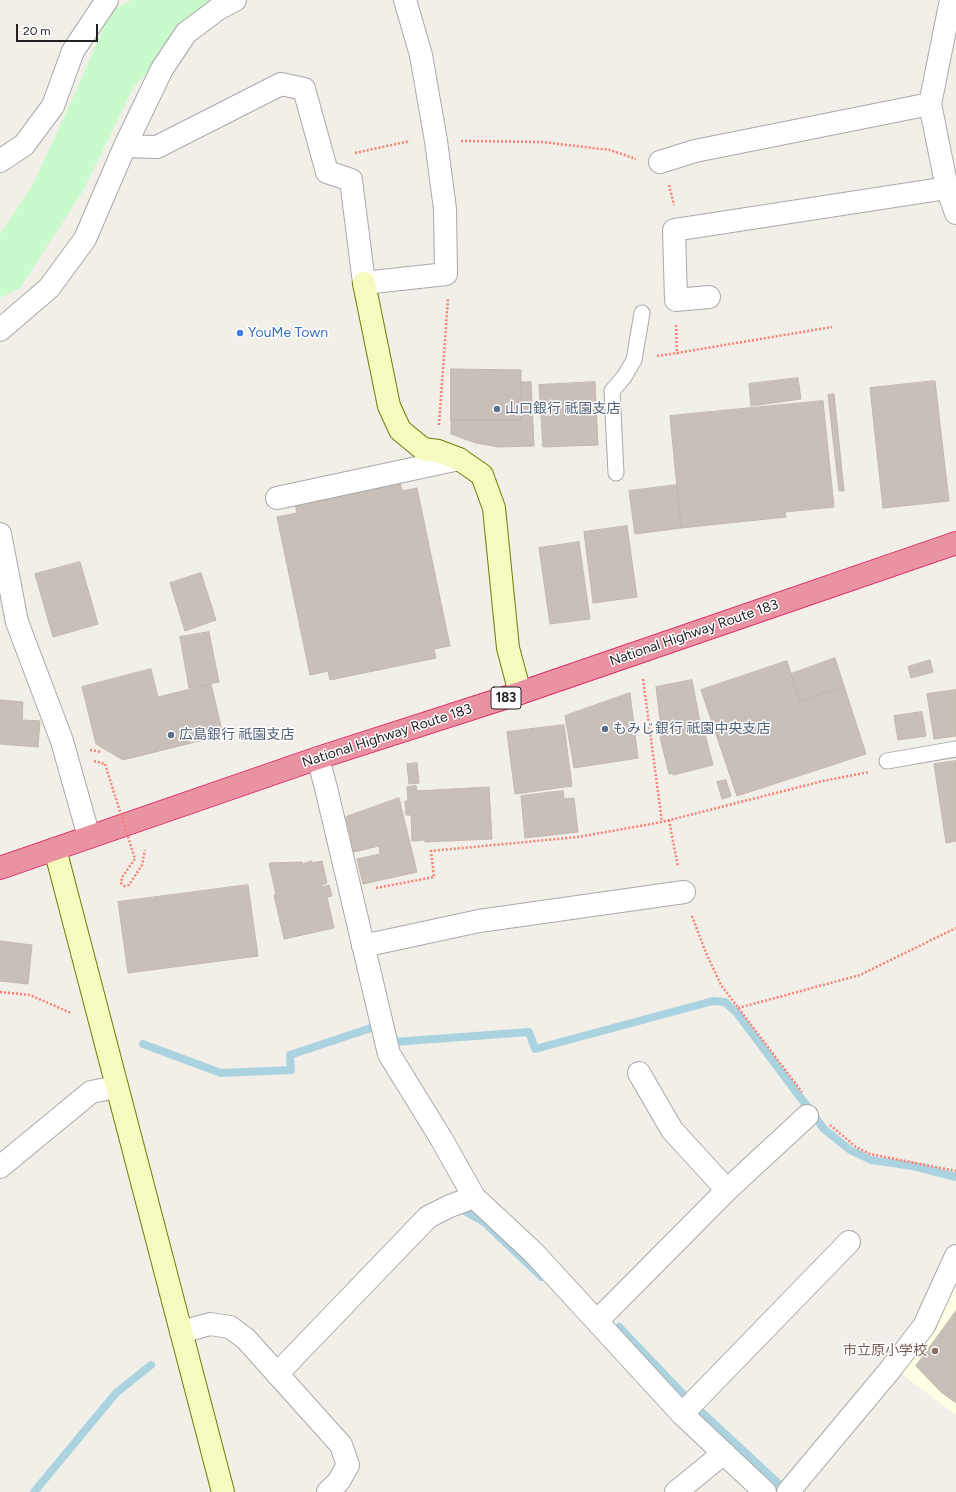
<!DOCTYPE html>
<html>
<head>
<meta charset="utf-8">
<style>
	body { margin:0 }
	#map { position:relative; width:956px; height:1492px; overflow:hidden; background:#f2efe9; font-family:Figtree,sans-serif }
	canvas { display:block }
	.scale { position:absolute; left:16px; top:24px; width:82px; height:18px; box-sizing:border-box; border:2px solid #222; border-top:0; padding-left:5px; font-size:12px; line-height:14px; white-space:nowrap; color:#222; -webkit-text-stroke:3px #fff; paint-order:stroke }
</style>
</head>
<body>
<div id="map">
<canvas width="956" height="1492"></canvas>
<div class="scale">20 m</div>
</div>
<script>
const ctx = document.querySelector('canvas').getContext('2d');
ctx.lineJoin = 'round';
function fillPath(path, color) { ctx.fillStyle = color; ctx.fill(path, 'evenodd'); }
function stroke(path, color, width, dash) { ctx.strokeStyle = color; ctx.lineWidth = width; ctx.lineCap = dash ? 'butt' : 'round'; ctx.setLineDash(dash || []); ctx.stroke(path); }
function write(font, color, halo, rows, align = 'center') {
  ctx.font = font + ' Figtree,"Noto Sans JP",sans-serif'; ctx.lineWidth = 3; ctx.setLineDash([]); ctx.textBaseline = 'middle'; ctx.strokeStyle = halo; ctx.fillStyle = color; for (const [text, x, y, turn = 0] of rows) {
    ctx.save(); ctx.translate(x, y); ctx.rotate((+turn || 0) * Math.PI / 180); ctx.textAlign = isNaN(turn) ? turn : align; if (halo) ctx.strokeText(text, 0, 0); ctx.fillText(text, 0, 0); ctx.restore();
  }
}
fillPath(new Path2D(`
	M956 1276V1415L899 1372Z`), '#ffffe5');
fillPath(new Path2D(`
	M132 0H227L204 7 133 88 83 191 20 288 0 298V234L32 186 68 109 111 11Z`), '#c8facc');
stroke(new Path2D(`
	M394 1042 529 1032 535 1049 713 1001 725 1002 737 1013 824 1129 850 1150 871 1160 913 1166 956 1177
	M143 1044 221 1073 291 1070 290 1055 371 1028
	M457 1210H463L484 1222 542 1277
	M619 1327 682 1393
	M697 1408 780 1485
	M34 1492 116 1393 151 1365`), '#aad3df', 8);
const building = new Path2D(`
	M451 369 521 370V420H451Z
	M798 378 801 399 751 406 749 384Z
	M935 381 949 501 883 508 870 388Z
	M521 382H531L534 446 499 447 476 443 451 434V420H521Z
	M595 382 598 445 543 447 539 385Z
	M834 394 844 491H839L828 395Z
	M823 401 834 507 785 512 786 517 681 528 670 416Z
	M397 468 402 491 417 488 450 646 434 649 436 658 330 680 328 671 310 675 277 517 297 513 292 489Z
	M677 485 681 528 635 534 629 491Z
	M627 526 637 597 593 603 584 532Z
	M579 542 590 619 550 624 539 548Z
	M80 562 98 624 53 637 35 574Z
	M201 573 216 620 185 631 170 583Z
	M209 632 219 682 189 688 180 637Z
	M835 658 844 686 800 701 791 674Z
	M930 660 933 672 911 678 908 667Z
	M787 661 800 701 844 686 866 754 737 796 701 690Z
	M151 669 158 697 211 684 223 735 123 760 96 744 82 687Z
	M692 680 701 727 703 726 713 765 673 775V773L669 774 660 737 662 736 656 687Z
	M956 690V736L934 739 927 694Z
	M630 693 638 758 574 768 565 716Z
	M0 700 23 702 22 720 40 721 38 747 0 744Z
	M922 712 926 736 898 740 894 716Z
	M564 725 572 786 515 794 507 732Z
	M956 761V841L946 843 934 764Z
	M417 763 419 783 409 784 407 764Z
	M726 780 731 796 722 799 717 782Z
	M416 786 417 791 489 787 492 839 425 842V840L412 841 411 815H406L405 801H408L407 787Z
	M563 791 564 799 574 798 578 832 525 838 521 796Z
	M399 798 417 872 363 884 357 859 380 854 379 846 354 852 346 817Z
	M312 861V863L322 861 327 883 321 885 322 887 329 885 332 896 327 897 334 928 284 939 274 895H276L269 863 302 862V864Z
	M248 885 258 956 128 973 118 902Z
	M0 941 32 945 28 984 0 981Z
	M956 1311V1403L941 1392 916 1366Z`);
fillPath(building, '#c7bfb8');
stroke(building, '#c4b6ab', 1);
const lane = new Path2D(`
	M616 473 612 391 624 377 634 360 642 313
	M887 761 956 749`);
const street = new Path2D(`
	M951 0 930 104 947 188 956 213
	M125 146 157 147 281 84 304 89 327 172 351 180 364 283 446 274 445 209 436 141 421 55 405 0
	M0 161 24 145 53 106 73 51 107 0
	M660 162 695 151 930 104
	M709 297 676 300 674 230 947 188
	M0 330 49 288 85 239 125 146 162 69 186 33 218 9 235 0
	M277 498 459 459
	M0 534 17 622 62 741 89 837
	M318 758 326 788 389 1054 442 1140 474 1197 534 1253 682 1414 765 1492
	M363 946 479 921 684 892
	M639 1073 672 1130 727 1190
	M0 1167 91 1092 117 1087
	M597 1321 727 1190 807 1116
	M181 1332 210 1324 230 1327 246 1339 341 1445 348 1465 339 1481 328 1492
	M277 1374 428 1217 450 1206 474 1197
	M682 1414 849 1242
	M676 1492 724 1453
	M788 1492 890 1370 924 1326 956 1256`);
const secondary = new Path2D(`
	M364 283 389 406 400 430 423 449 438 451 459 459 482 475 494 508 508 648 520 693
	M55 849 223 1492`);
const highway = new Path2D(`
	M0 868 318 758 520 693 956 543`);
stroke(lane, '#a9a9a9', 17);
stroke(street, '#a9a9a9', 24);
stroke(secondary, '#707d05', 24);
stroke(highway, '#dc2a67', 24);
stroke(new Path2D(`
	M461 141 542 142 610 150 636 159
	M355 153 410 141
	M669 185 674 205
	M676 325 677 353 832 327
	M657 356 677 353
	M439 425 448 298
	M643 679 662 822
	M90 750 102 752
	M94 761 105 764
	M669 820 678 867
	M135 859 122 877 121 883 124 886 129 885 142 865 145 850
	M376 888 434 877 431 851 578 837 662 822 823 781 869 772
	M692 916 706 953 721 985 802 1092
	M0 992 30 995 71 1013
	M738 1008 860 975 956 928
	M830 1125 856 1147 870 1154 956 1171`), '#fa8072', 2.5, [2, 2]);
stroke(lane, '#fff', 15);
stroke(street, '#fff', 22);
stroke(secondary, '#f7fabf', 22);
stroke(highway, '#e892a2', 22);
stroke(new Path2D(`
	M105 764 135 859`), '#fa8072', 2.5, [2, 2]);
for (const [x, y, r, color] of [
	[240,333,4,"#3f7fe0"],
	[497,409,4,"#5c6f8a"],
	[605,729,4,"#5c6f8a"],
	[171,735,4,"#5c6f8a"],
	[935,1351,4,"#8d6e63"]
]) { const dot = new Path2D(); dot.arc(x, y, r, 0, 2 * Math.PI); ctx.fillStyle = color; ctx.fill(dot); stroke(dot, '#fff', 1.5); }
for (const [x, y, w] of [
	[506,698,30]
]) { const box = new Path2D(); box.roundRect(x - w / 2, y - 11, w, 22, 3); ctx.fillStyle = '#fff'; ctx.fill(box); stroke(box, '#222', 1); }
write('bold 13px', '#222', null, [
	["183",506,698]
]);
write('14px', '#366cbe', '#fff', [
	["YouMe Town",248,333]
], 'left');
write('14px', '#4e5e75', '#fff', [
	["山口銀行 祇園支店",505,409],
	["もみじ銀行 祇園中央支店",613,729],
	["広島銀行 祇園支店",179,735]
], 'left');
write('14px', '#222', '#fff', [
	["National Highway Route 183",694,633,-19],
	["National Highway Route 183",387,736,-18]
]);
write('14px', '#785e54', '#fff', [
	["市立原小学校",927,1351]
], 'right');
</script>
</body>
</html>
